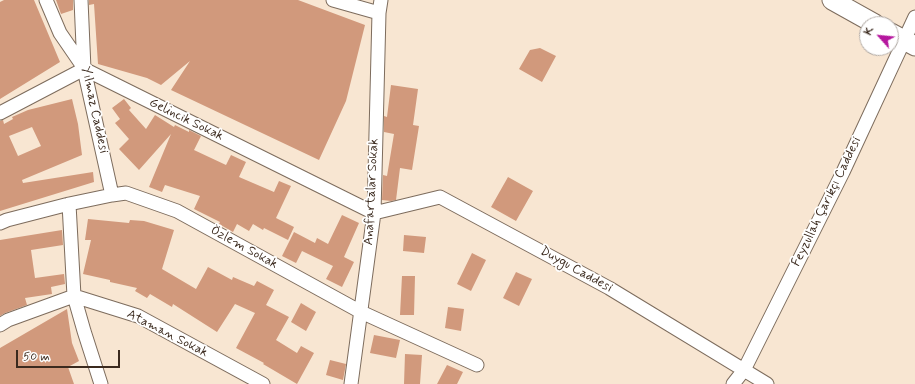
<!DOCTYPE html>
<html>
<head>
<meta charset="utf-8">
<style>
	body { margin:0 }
	#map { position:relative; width:915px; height:384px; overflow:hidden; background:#f8e6d2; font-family:Mynerve,sans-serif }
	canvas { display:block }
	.north { position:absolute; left:859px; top:16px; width:40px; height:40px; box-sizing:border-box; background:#fff; border:1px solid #b1aaa5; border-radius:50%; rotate:297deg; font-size:11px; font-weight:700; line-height:16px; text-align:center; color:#3b2a1e }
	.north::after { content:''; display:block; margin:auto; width:14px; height:18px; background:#b5179e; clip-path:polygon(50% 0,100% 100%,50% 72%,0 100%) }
	.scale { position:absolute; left:16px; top:350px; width:104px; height:18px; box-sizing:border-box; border:2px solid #3b2a1e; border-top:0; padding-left:5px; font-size:12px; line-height:14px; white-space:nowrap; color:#3b2a1e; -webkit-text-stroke:3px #fff; paint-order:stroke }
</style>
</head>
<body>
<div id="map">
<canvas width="915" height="384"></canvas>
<div class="north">K</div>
<div class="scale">50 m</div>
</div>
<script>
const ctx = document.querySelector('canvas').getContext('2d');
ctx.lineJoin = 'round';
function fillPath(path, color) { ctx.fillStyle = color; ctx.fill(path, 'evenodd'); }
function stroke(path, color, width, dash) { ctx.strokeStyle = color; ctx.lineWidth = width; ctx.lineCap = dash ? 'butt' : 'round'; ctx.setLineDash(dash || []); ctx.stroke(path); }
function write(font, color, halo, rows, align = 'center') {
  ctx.font = font + ' Mynerve,sans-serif'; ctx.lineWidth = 3.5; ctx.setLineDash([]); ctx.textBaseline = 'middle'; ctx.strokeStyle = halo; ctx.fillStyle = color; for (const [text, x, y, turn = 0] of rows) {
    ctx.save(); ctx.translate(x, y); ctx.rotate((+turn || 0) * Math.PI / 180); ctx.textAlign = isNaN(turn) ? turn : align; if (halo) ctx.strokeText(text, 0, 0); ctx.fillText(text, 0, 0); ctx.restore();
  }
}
fillPath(new Path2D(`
	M4 0H34L60 62 0 99V2Z
	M56 0H73V10L61 14Z
	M89 0H298L365 25 346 101 319 160 171 90 190 61 161 85 147 78 98 64 94 4 89 5Z
	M540 48 556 56 542 82 519 69 530 50Z
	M391 85 418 89 413 125 419 126 412 170 400 168 396 200 391 201 382 200 383 175 387 176 394 134 384 132V116L387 117Z
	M72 99 78 124 82 155 22 180 23 183 93 172 94 182 0 211V121L3 120 4 124 13 119 12 117 28 110ZM32 127 41 146 18 156 9 136Z
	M124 99 131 108 129 110 146 129 155 115 174 127 175 125 189 132V130L201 136 194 150 226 165 231 155 246 162 239 177 274 192 279 181 291 186 276 218 294 227 288 240 264 228 263 230 253 224 249 231 237 224 233 232 219 224 220 222 194 209 200 196 165 185 162 192 149 187 171 134 139 170 119 149 129 139 115 123 120 119 112 108Z
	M508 177 533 191 516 221 491 207Z
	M342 215 359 223 344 257 354 262 342 287 326 279 333 266 302 251 296 263 282 256 294 232 315 243 317 238 328 244Z
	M88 219 129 223 130 220 144 221 174 230 162 269 196 289 208 267 232 280 233 277 254 286 257 281 274 290 266 305 289 317 276 340 297 353 301 346 314 353 297 384 263 364 264 363 236 348 255 313 235 304 217 332 173 304 172 307 150 294 147 298 135 291 137 288 110 282V280L83 274 91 240H85Z
	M62 230 63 245 31 250 35 278 64 274 65 284 51 287 52 294 25 298 27 305 5 313 0 316V240Z
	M404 235 426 237 424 253 403 251Z
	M472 253 486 260 471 291 457 284Z
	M516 272 532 279 519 306 503 298Z
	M402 276H415L414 315H400Z
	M301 303 316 312 306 331 291 322Z
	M448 307 464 309 461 331 445 328Z
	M67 309 72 343 79 361 68 367 74 384H0V348Z
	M374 335 400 340 396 358 370 353Z
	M405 354 422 355 420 384H404Z
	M330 360 346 364 343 380 326 375Z
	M447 365 463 372 457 384H437Z`), '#d1997c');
const minor = new Path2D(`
	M46 0 60 33 84 68
	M81 0 84 69 112 195
	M333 0 379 13
	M0 113 84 69 374 213 440 197 609 288 767 384
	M69 204 74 296 84 331 101 384
	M0 223 7 220 69 204 112 195 126 193 177 211 361 312 477 365
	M0 325 8 320 74 296 138 316 263 384
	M351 384 374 213 379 13 381 0
	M733 384 744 370 843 172 915 17`);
const secondary = new Path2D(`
	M832 0 875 24
	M891 33 915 46`);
stroke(minor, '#7d6c5d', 15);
stroke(secondary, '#7d6c5d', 21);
stroke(minor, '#fff', 13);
stroke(secondary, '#fff', 19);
write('13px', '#3b2a1e', '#fff', [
	["Yılmaz Caddesi",94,110,78],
	["Gelincik Sokak",186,120,26],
	["Anafartalar Sokak",372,192,-87],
	["Feyzullah Çarıkçı Caddesi",827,202,-64],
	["Özlem Sokak",244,248,29],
	["Duygu Caddesi",576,270,29],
	["Ataman Sokak",167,334,27]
]);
</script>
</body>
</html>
